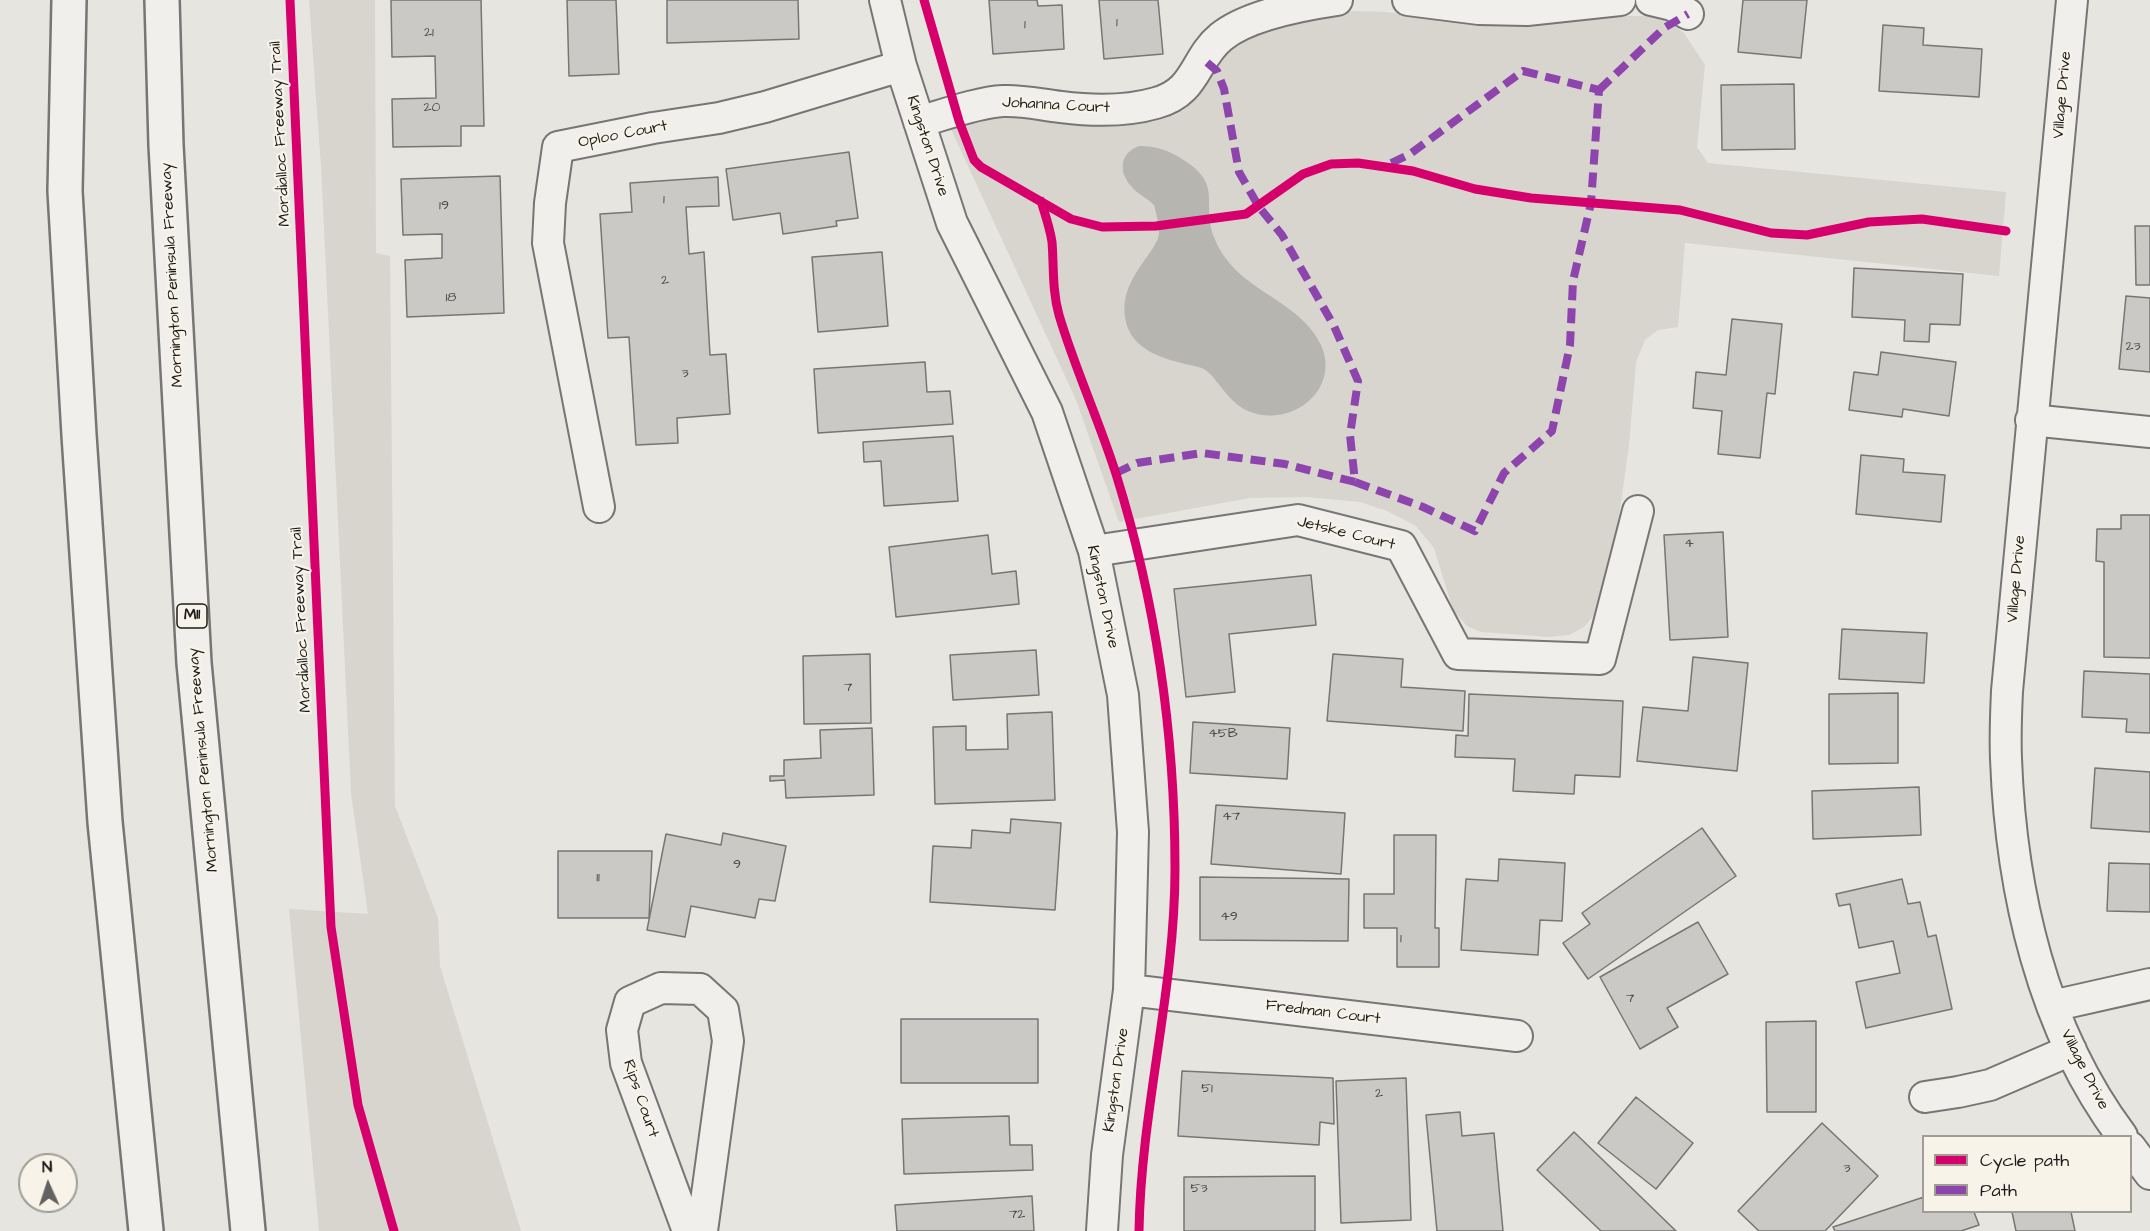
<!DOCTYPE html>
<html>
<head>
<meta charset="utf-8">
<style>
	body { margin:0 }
	#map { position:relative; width:2150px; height:1231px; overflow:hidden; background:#e6e5e0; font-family:"Architects Daughter",sans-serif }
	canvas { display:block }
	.legend { position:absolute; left:1922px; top:1135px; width:210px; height:78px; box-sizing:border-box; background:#f7f3e8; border:2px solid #9f9d96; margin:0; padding:8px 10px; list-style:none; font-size:18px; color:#1c1c1c }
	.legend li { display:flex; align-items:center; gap:12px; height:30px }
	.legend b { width:30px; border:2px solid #9f9d96 }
	.north { position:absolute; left:18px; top:1153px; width:60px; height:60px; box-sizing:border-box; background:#f7f3e8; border:2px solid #9f9d96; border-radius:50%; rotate:357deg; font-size:16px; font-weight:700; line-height:24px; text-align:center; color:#1c1c1c }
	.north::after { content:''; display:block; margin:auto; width:21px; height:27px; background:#636261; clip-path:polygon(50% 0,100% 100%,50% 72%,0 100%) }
</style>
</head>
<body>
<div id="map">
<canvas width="2150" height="1231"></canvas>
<ul class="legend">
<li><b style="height:8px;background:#d6006c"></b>Cycle path</li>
<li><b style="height:8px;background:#8e44ad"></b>Path</li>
</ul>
<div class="north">N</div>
</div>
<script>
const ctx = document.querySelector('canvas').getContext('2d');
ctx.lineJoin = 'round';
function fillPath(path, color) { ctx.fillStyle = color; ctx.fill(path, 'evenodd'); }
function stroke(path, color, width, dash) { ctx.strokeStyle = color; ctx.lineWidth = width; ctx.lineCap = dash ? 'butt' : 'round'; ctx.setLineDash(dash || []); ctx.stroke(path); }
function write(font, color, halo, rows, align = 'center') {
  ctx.font = font + ' "Architects Daughter",sans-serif'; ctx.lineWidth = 4.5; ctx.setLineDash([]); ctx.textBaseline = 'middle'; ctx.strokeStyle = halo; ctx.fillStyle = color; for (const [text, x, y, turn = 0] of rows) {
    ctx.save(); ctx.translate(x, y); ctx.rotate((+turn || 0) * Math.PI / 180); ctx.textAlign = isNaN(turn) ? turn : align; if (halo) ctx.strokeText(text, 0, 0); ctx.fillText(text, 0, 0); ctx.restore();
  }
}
fillPath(new Path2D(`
	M309 0H375L376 253 390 256 395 806 438 918 440 966 521 1231H319L289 909 368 914 351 793 321 166Z
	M1354 11 1386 12 1434 18 1530 24 1628 16H1649L1667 21 1684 33 1705 65 1697 147 1708 163 2006 192 1999 276 1685 243 1678 327 1658 330 1645 340 1636 362 1629 446 1609 586 1599 609 1584 627 1569 635 1549 637 1481 632 1467 626 1453 610 1434 548 1416 526 1387 511 1360 502 1307 497 1250 498 1119 522 1076 400 950 127C974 121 997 114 1022 115 1038 115 1055 122 1071 123 1101 126 1147 127 1175 115 1200 104 1206 75 1222 55 1243 30 1321 17 1354 11Z`), '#d8d5ce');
fillPath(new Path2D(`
	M1139 146C1156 146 1168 150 1182 159 1224 185 1201 201 1214 237 1219 251 1229 264 1240 274 1266 297 1306 312 1321 345 1341 390 1291 429 1248 411 1233 405 1223 389 1213 377 1204 366 1197 367 1185 364 1161 358 1132 349 1126 322 1119 291 1137 272 1153 248 1156 243 1159 238 1159 232 1159 223 1156 213 1154 205 1147 198 1136 193 1131 186 1118 171 1120 153 1139 146Z`), '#b7b5af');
const building = new Path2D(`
	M391 0H481L484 126H461V146L393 147 392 99 436 98 435 56 392 57Z
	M567 0H616L619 74 569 76Z
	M667 0H798L799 39 667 43Z
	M989 0H1037L1038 6 1062 5 1064 49 993 54Z
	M1099 0H1158L1163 54 1104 59Z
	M1743 0H1807L1801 58 1738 52Z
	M1883 25 1924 28 1923 45 1982 49 1979 97 1879 91Z
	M1794 84 1795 149 1722 150 1721 85Z
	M849 152 858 218 836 221 837 226 783 234 780 213 733 220 726 169Z
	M500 176 504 313 407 317 405 260 442 258V234L403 235 401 179Z
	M718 177 719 206 686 207 689 254 704 252 710 355 726 354 730 414 677 418 678 443 636 445 629 337 608 338 600 214 632 212 630 183Z
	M2135 226H2150V285H2136Z
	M882 252 888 326 818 332 812 257Z
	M1854 268 1963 274 1960 325 1930 324 1929 342 1904 341 1905 320 1852 317Z
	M2126 296 2150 298V372L2119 369Z
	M1732 319 1782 324 1775 394 1767 393 1760 458 1718 454 1722 411 1693 408 1696 372 1726 375Z
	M1881 352 1956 362 1949 416 1903 409 1902 417 1849 410 1854 372 1878 375Z
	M925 362 927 392 950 391 953 424 818 433 814 369Z
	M953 436 958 501 884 506 881 461 864 462 863 442Z
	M1861 455 1904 459 1903 472 1945 475 1941 522 1856 514Z
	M2121 515H2150V658L2104 657V562L2096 561 2097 529H2121Z
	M1723 532 1728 637 1670 640 1664 535Z
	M988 535 992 574 1016 571 1019 604 896 617 889 547Z
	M1311 575 1316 625 1229 634 1235 692 1186 697 1174 589Z
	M1842 629 1927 633 1924 683 1839 679Z
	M1036 650 1039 695 953 700 950 655Z
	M870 654 871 723 804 724 803 656Z
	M1333 654 1403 659 1401 687 1465 691 1463 731 1327 721Z
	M1693 657 1748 663 1737 771 1637 761 1643 707 1688 711Z
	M2084 671 2150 674V733L2126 732 2127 719 2082 717Z
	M1898 693V763L1829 764V694Z
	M1469 694 1623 701 1620 777 1575 775 1574 794 1513 791 1515 759 1455 757 1456 735 1468 736Z
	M1052 712 1055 800 935 804 933 727 966 726V750L1008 749 1007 714Z
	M1193 722 1290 728 1287 779 1190 773Z
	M872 728 874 795 786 798 785 780 770 781V776H784V760L821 758 820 730Z
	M2095 768 2150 772V832L2091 828Z
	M1919 787 1921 835 1813 839 1812 791Z
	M1216 805 1345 813 1341 874 1211 864Z
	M1011 819 1061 823 1055 910 930 902 933 846 971 848 972 830 1010 833Z
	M1702 828 1736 876 1588 979 1563 943 1590 924 1582 913Z
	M723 833 786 846 775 901 759 899 755 918 691 906 685 937 647 930 666 834 721 845Z
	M1394 835H1436L1435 928H1439V967H1397V928H1364V894H1394Z
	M558 851H652L649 918H558Z
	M1499 859 1565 863 1562 921 1540 920 1538 955 1461 950 1466 879 1498 881Z
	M2109 863 2150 864V912L2107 911Z
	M1200 877 1349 879 1348 941 1200 940Z
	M1902 879 1908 904 1920 902 1928 937 1936 935 1952 1009 1866 1028 1856 982 1900 973 1893 941 1859 948 1850 904 1839 906 1836 894Z
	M1698 922 1728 974 1667 1008 1678 1027 1640 1049 1600 977Z
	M901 1019H1038V1083H901Z
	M1816 1021V1112H1767L1766 1022Z
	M1182 1071 1333 1078 1334 1124 1320 1122 1319 1145 1178 1136Z
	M1406 1078 1411 1220 1341 1223 1336 1081Z
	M1636 1097 1693 1143 1656 1189 1598 1143Z
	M1460 1112 1462 1136 1494 1133 1503 1231H1437L1426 1115Z
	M1009 1116 1010 1145H1032L1033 1170 904 1174 902 1119Z
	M1822 1123 1878 1176 1825 1231H1759L1738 1211Z
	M1574 1132 1676 1231H1601L1537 1170Z
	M1315 1176V1231H1184V1177Z
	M1032 1196 1034 1231H897L895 1205Z
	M1924 1197V1212H1974L1979 1225 1961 1231H1835L1833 1227Z
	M2012 1212H2071L2075 1231H2016Z`);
fillPath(building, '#cac9c5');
stroke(building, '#777674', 1.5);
const street = new Path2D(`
	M885 0 901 66 952 223 1047 412 1094 551 1123 695 1133 832 1129 990 1107 1155 1102 1231
	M1408 0 1479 9 1527 10 1620 0
	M1651 0 1672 5 1688 14
	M2072 0 2007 691C2006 713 2005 736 2006 759 2011 891 2042 1029 2122 1136
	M919 122C943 115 979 102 1003 101 1023 100 1042 105 1061 107 1093 111 1125 112 1156 103 1197 92 1194 59 1221 37 1248 15 1303 5 1337 0
	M2031 420 2150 432
	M599 507 548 243 550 203 558 147 653 128 719 118 765 107 901 66
	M1094 551 1298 520 1401 546 1458 654 1600 659 1638 511
	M1129 990 1517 1036
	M2052 1006 2150 984
	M1925 1097 1958 1092 1990 1085 2071 1050
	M2130 1147 2150 1174
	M688 1231 626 1063 622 1030 630 1002 661 988 700 989 723 1010 728 1041 702 1231`);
const highway = new Path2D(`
	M69 0 65 191 79 435 105 822 146 1231
	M162 0 166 145 194 663 248 1231`);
stroke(street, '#777674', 34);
stroke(highway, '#777674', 38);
stroke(street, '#f0efeb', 30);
stroke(highway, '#f0efeb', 33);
stroke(new Path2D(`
	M1599 90 1664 28 1688 14
	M1116 473 1137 463 1202 453 1285 464 1355 482 1350 435 1358 381 1334 326 1282 235 1259 207 1239 172 1224 89 1217 71 1203 59
	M1355 482 1423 507 1475 531 1504 473 1552 431 1570 345 1573 281 1591 203 1599 90 1523 71 1410 154 1385 166`), '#8e44ad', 8, [15, 8]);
stroke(new Path2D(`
	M290 0 331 927 358 1105 394 1231
	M924 0 959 121 974 160 981 167 1071 219 1102 227 1156 226 1246 214 1303 174 1331 164 1358 163 1413 171 1475 189 1531 198 1680 210 1771 233 1807 235 1869 222 1922 219 2006 231
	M1041 201C1045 214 1050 228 1052 242 1054 267 1052 290 1059 315 1075 369 1099 420 1116 474 1156 602 1175 735 1175 869 1175 991 1141 1109 1139 1231`), '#d6006c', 9);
write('14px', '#484746', null, [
	["1",1117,23],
	["1",1025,25],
	["21",429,33],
	["20",432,108],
	["1",664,200],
	["19",444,206],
	["2",665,281],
	["18",451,298],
	["23",2133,347],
	["3",685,374],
	["4",1689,544],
	["7",848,688],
	["45B",1223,734],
	["47",1231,817],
	["9",737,865],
	["11",598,878],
	["49",1229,917],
	["1",1401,939],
	["7",1630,999],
	["51",1207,1089],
	["2",1379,1094],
	["3",1847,1169],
	["53",1199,1189],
	["72",1017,1215]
]);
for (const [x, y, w] of [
	[192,616,30]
]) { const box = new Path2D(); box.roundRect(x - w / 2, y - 12, w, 24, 4.5); ctx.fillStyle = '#f7f3e8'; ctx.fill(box); stroke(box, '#1c1c1c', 1.5); }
write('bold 15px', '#1c1c1c', null, [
	["M11",192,616]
]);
write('16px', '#1c1c1c', '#f7f3e8', [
	["Village Drive",2063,95,-85],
	["Johanna Court",1056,106,3],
	["Mordialloc Freeway Trail",281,134,-93],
	["Oploo Court",623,135,-11],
	["Kingston Drive",927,146,72],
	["Mornington Peninsula Freeway",173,275,-93],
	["Jetske Court",1346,534,14],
	["Village Drive",2017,579,-85],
	["Kingston Drive",1102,597,78],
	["Mordialloc Freeway Trail",302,620,-93],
	["Mornington Peninsula Freeway",204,760,-95],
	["Fredman Court",1323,1013,7],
	["Village Drive",2084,1070,63],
	["Kingston Drive",1117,1080,-82],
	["Rips Court",640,1099,71]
]);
</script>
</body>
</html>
